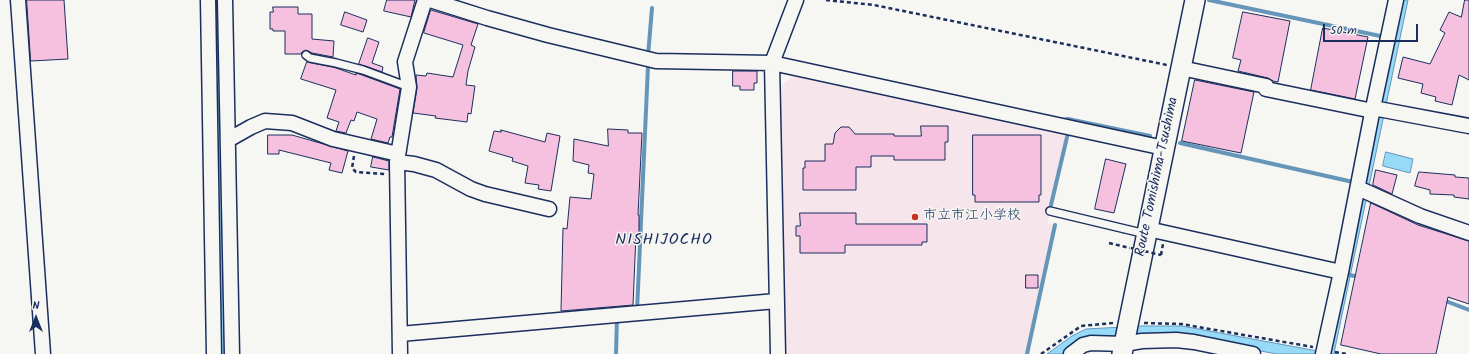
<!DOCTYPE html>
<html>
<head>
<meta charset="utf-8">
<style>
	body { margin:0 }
	#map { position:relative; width:1469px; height:354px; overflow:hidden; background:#f6f6f2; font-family:Kalam,sans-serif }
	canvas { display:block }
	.north { position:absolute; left:16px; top:298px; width:40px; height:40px; -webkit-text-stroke:3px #f6f6f2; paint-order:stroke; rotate:0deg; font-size:11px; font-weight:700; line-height:16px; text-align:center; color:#1b2f5e }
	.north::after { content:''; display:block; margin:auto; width:14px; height:18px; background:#1b2f5e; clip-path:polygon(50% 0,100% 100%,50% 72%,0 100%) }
	.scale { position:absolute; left:1323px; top:24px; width:95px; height:18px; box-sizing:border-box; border:2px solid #1b2f5e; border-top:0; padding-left:5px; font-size:12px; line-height:14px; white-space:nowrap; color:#1b2f5e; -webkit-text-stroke:3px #f6f6f2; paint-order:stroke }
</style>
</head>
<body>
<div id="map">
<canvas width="1469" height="354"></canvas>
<div class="north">N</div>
<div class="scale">50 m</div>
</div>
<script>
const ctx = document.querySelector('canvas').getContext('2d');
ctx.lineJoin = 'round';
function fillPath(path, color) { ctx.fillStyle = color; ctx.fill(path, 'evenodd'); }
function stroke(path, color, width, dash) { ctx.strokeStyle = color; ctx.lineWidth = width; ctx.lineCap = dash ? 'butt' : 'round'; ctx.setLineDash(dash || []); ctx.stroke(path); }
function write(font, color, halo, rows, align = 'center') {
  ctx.font = font + ' Kalam,"Klee One",sans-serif'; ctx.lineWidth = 3; ctx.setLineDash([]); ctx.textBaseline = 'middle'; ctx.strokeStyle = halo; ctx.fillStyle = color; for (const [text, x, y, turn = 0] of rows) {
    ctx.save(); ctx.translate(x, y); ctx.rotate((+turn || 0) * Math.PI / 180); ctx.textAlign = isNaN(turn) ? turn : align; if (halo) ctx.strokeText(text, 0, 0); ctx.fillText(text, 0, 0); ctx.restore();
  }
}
fillPath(new Path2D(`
	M794 75 1068 133 1047 223 1055 225 1027 354H784L779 88Z`), '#f6e6ec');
const water = new Path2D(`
	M212 0H222L228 354H218Z
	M1401 0H1408L1334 353 1337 354H1277L1179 336 1064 354H1047L1072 336 1086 329 1142 326H1182L1323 352Z
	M1386 152 1413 159 1410 173 1383 166Z`);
fillPath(water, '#96daf8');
stroke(water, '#6596ba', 1);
stroke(new Path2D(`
	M1209 0 1385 37
	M648 56 652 8
	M1062 120 1068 119 1150 136
	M1180 143 1353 182
	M1051 205 1068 133
	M1350 275 1359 277
	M1443 300 1469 310
	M637 311 648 66
	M616 354 617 317
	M1027 354 1055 225`), '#6596ba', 4);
const building = new Path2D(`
	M27 0H64L68 59 31 61Z
	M387 0H415L411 17 384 11Z
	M1465 0H1469V80L1459 75 1452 105 1435 101 1436 97 1421 93 1423 84 1398 78 1403 57 1430 64 1445 33 1440 30 1449 12 1461 17Z
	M273 7H298V14H312V39L334 41 333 57 312 53 306 50 302 52 301 54H285V31H273V29H270V12H273Z
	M431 10 478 24 471 45 475 47 468 71 466 85 475 86 471 114 468 113 467 122 435 118 436 116 413 113 417 88 416 75 426 76 427 73 453 77 463 45 424 33Z
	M345 12 367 20 363 32 341 25Z
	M1243 12 1290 21 1278 82 1273 81 1268 78 1238 71 1241 60 1233 58Z
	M1323 28 1368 37 1355 99 1311 90Z
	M368 38 379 42 372 63 383 67 382 72 359 64Z
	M307 62 333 67 356 75V73L362 75 400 89 392 137H390L388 143 371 139 377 119 357 112 354 121 351 120 346 133 336 131 339 122 327 118 336 90 301 79Z
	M733 71H757V83H754V90H740V86H733Z
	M1195 80 1254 92 1241 153 1182 141Z
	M921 126H948V142H945V160H894V156H871V167H856V190H803V168H805V161H825V144H833L835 133 841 127H849L855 134H894V136H921Z
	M608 129 628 130V133H642L638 215H639V234H636L633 305 561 311 563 228 567 229 570 197 591 199 594 174 588 173 589 165 573 161 574 139 608 146Z
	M501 130 545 142 547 133 560 136 551 191 538 189 539 185 525 183 528 166 512 161 513 158 489 151 494 131 501 132Z
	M268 135H292L348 151 342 173 329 170 331 163 279 150V154H268Z
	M973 135H1041V195H1039V202H975V195H973Z
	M373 157 389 161V170L371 167Z
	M1106 159 1126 164 1114 213 1095 209Z
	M1376 170 1397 175 1392 194 1373 185Z
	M1419 172 1455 175V177L1469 178V199L1454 197V195L1430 194V190L1415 186Z
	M1371 203 1418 225 1469 241V304L1448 297 1436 354H1381L1341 345Z
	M800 213H856V224H927V242H922V245H845V253H800V236H796V226H800Z
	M1026 275H1038V288H1026Z`);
fillPath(building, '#f5c1de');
stroke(building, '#1b2f5e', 1);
const lane = new Path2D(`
	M306 55 310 58 336 63 363 70 409 87
	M1050 211 1146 234`);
const street = new Path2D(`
	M18 0 43 354
	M208 0 214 354
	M225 0 232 354
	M430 0 487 18 548 35 656 61 772 63 1164 148
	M1181 68 1266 86V89L1373 111
	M1373 108 1469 126
	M228 140 251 127 265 121 292 123 333 139 398 154
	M397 162 414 164 436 170 471 189 485 194 549 209
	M1358 188 1420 216 1469 233
	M1148 229 1341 272
	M400 334 776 301
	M400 354 397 162 409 87 405 62 425 0
	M778 354 772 63 796 0
	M1071 354 1083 345 1091 343 1124 344 1142 341 1176 340 1194 342 1253 354
	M1323 354 1341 272 1373 108 1396 0`);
const secondary = new Path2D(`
	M1122 354 1195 0`);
stroke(lane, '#1b2f5e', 10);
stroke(street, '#1b2f5e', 17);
stroke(secondary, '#1b2f5e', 22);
stroke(new Path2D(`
	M826 0 874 5 1167 65
	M354 156 352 168 356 172 385 174
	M1109 243 1130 248
	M1161 255 1163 244
	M1144 323 1181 324 1313 347
	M1335 352 1347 354
	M1041 354 1081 326 1113 323`), '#1b2f5e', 2.5, [4, 3]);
stroke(lane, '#f6f6f2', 7);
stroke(street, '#f6f6f2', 14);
stroke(secondary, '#f6f6f2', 19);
stroke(new Path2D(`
	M1131 248 1161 255`), '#1b2f5e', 2.5, [4, 3]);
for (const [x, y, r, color] of [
	[915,217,4,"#c8321e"]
]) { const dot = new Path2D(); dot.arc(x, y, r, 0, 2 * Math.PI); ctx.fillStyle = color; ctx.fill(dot); stroke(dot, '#f6f6f2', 1.5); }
write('14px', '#1b2f5e', '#f6f6f2', [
	["Route Tomishima-Tsushima",1158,177,-78]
]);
write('14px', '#1b2f5e', '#f6f6f2', [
	["市立市江小学校",923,217]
], 'left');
ctx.letterSpacing = '1px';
write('16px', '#1b2f5e', '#f6f6f2', [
	["NISHIJOCHO",664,241]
]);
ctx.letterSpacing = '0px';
</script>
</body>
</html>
